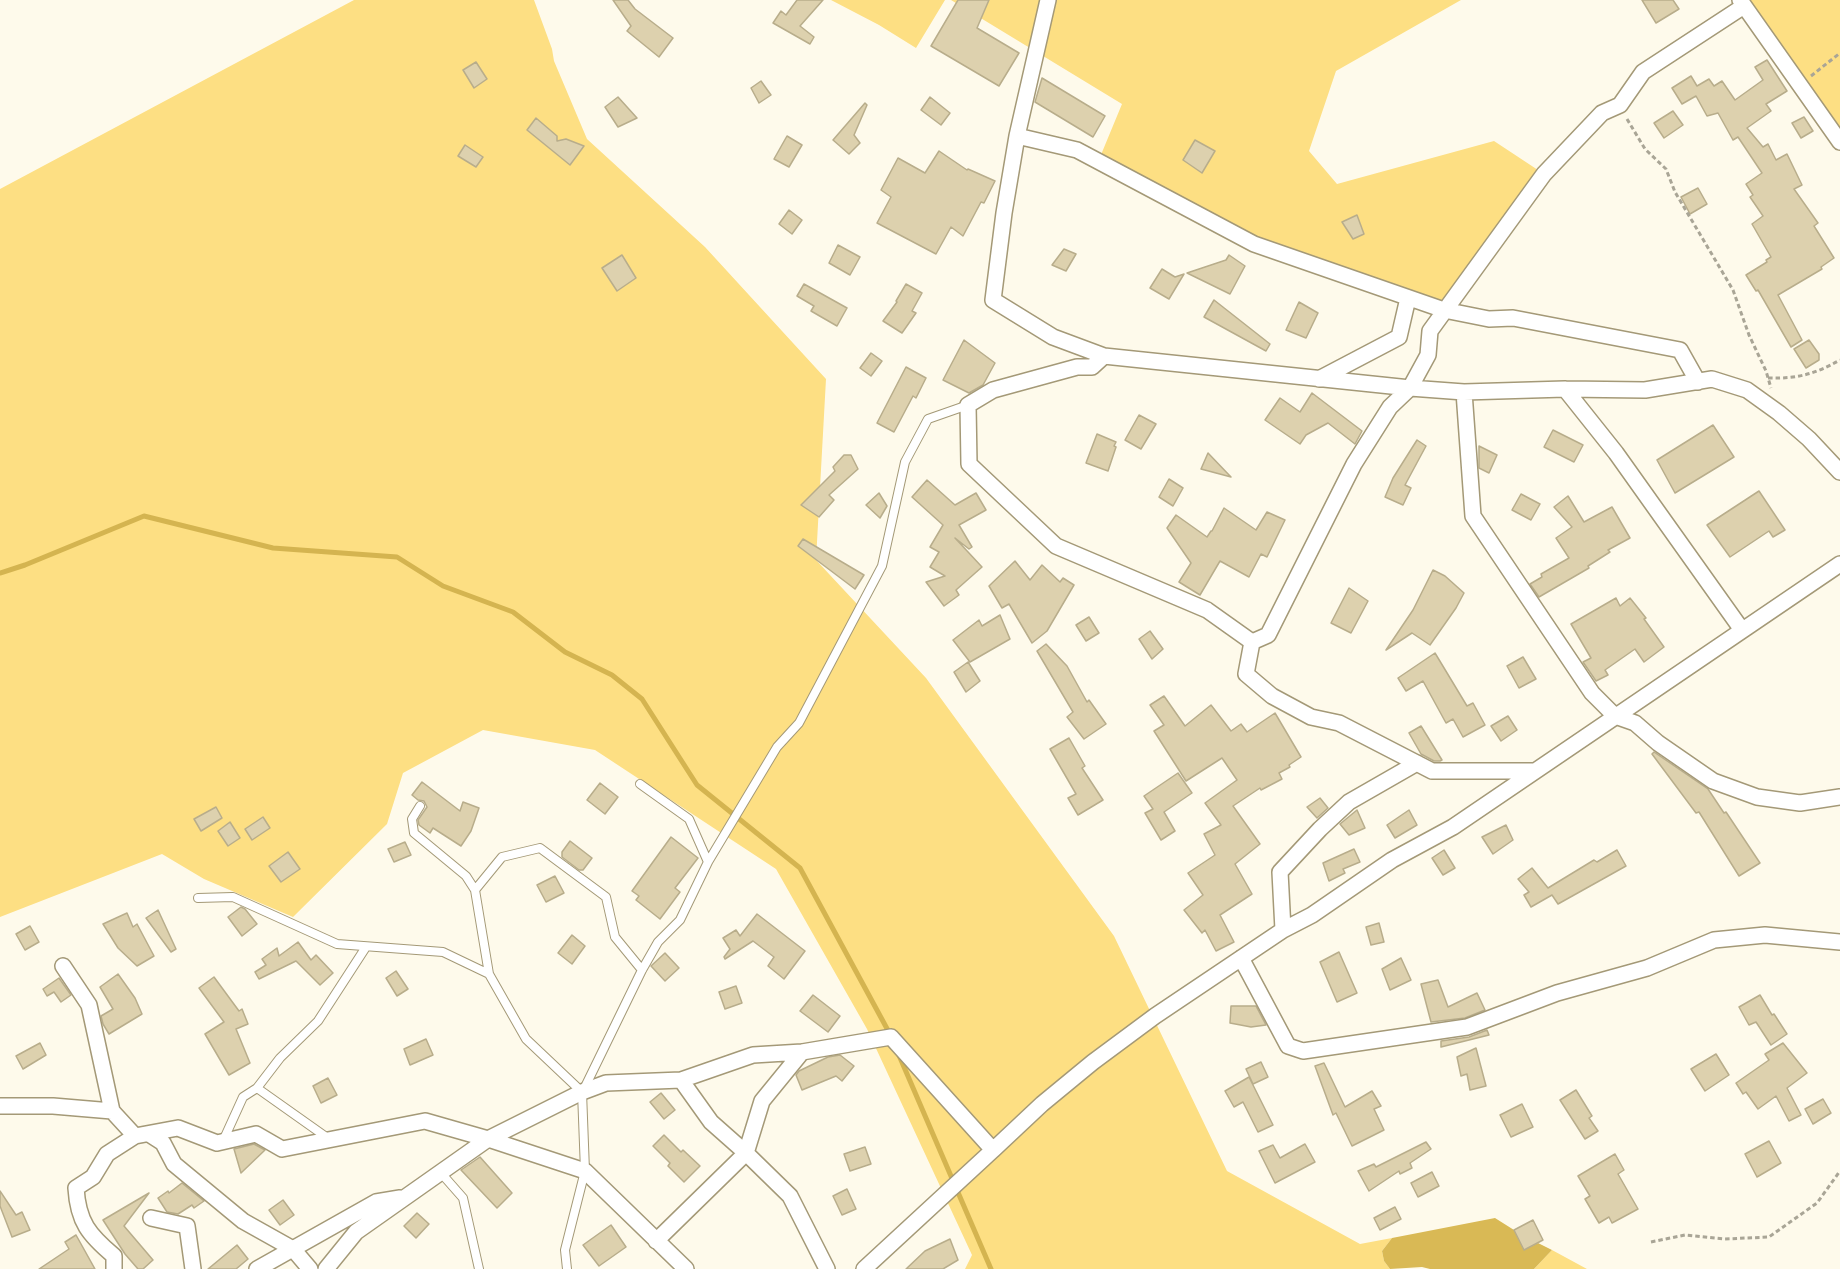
<!DOCTYPE html>
<html>
<head>
<meta charset="utf-8">
<style>
	body { margin:0 }
	canvas { display:block; background:#fefaeb }
</style>
</head>
<body>
<canvas width="1840" height="1269"></canvas>
<script>
const ctx = document.querySelector('canvas').getContext('2d');
ctx.lineJoin = 'round';
function fillPath(path, color) { ctx.fillStyle = color; ctx.fill(path, 'evenodd'); }
function stroke(path, color, width, dash) { ctx.strokeStyle = color; ctx.lineWidth = width; ctx.lineCap = dash ? 'butt' : 'round'; ctx.setLineDash(dash || []); ctx.stroke(path); }
fillPath(new Path2D(`
	M354 0H534L552 49 554 61 587 139 705 247 826 379 816 560 926 678 1114 936 1227 1171 1360 1244 1392 1238 1382 1251 1384 1261 1390 1269H965L972 1255 867 1029 776 869 595 750 483 730 403 773 387 824 293 917 204 879 162 854 0 917V189Z
	M831 0H945L916 48 879 25Z
	M951 0H1461L1336 71 1309 151 1337 184 1494 141 1544 174 1444 310 1254 244 1098 162 1122 104Z
	M1751 0H1840V142L1744 6Z
	M1552 1250 1587 1269H1534Z`), '#fddf83');
fillPath(new Path2D(`
	M1495 1218 1514 1230 1524 1250 1538 1243 1552 1250 1534 1269H1430L1422 1267 1390 1269 1384 1261 1382 1251 1392 1238Z`), '#d9b955');
stroke(new Path2D(`
	M0 573 25 565 144 516 273 548 397 557 443 586 513 612 565 652 612 675 642 699 697 785 800 868 891 1036
	M898 1053 991 1269`), '#d4b450', 5);
const building = new Path2D(`
	M613 0H628L635 9 673 38 659 57 627 31 631 26Z
	M797 0H823L800 26 814 37 810 44 773 23 781 11 786 15Z
	M958 0H989L977 28 1019 53 999 86 931 46Z
	M1642 0H1673L1679 9 1656 23Z
	M1767 60 1787 91 1766 104 1771 111 1747 128 1763 147 1768 144 1776 160 1787 154 1802 185 1794 189 1818 223 1814 226 1834 258 1821 267 1822 269 1778 295 1802 340 1791 347 1758 290 1756 291 1746 275 1767 262 1766 260 1771 257 1752 224 1763 216 1750 197 1753 195 1746 184 1762 173 1738 137 1733 140 1718 113 1707 116 1696 96 1682 104 1672 88 1691 76 1697 86 1709 79 1714 86 1722 81 1735 100 1763 80 1755 67Z
	M476 62 487 79 474 88 463 70Z
	M1042 78 1105 116 1093 137 1035 102Z
	M761 81 771 95 759 103 751 88Z
	M618 97 637 118 618 127 605 107Z
	M930 97 950 113 941 125 921 110Z
	M865 103 867 105 854 135 860 143 849 154 833 140Z
	M1673 111 1683 125 1664 138 1654 123Z
	M1804 117 1813 131 1801 138 1792 123Z
	M536 118 557 136V141L566 139 584 146 570 165 527 130Z
	M787 136 802 145 789 167 774 159Z
	M1195 140 1215 151 1202 173 1183 160Z
	M465 145 483 157 476 167 458 156Z
	M939 151 967 170 968 169 995 181 984 203 981 202 963 236 951 227 936 254 877 223 891 197 881 190 898 158 925 173Z
	M1698 188 1707 204 1690 214 1681 197Z
	M789 210 802 220 792 234 779 224Z
	M1357 215 1364 234 1353 239 1342 222Z
	M838 245 860 257 850 275 829 263Z
	M1064 249 1076 254 1066 271 1052 265Z
	M622 255 636 278 617 291 602 268Z
	M1229 255 1245 266 1230 294 1187 273 1226 260Z
	M1162 269 1175 277 1184 274 1169 299 1150 288Z
	M804 284 847 308 837 326 811 311 814 306 797 296Z
	M906 284 922 293 912 311 916 313 902 333 883 321 897 302 896 301Z
	M1214 300 1270 344 1266 351 1204 317Z
	M1299 302 1318 313 1306 338 1286 330Z
	M964 340 995 363 983 385 969 393 943 380Z
	M1809 340 1819 354V360L1806 368 1794 349Z
	M871 353 882 361 871 376 860 368Z
	M906 367 926 378 916 398 913 396 894 432 877 423Z
	M1312 393 1362 431 1355 444 1328 423 1306 435 1300 444 1265 420 1280 398 1300 412Z
	M1139 415 1156 424 1141 449 1125 440Z
	M1713 425 1734 457 1675 493 1657 460Z
	M1553 430 1583 445 1574 462 1544 447Z
	M1097 434 1116 442 1114 446 1116 447 1108 471 1086 463Z
	M1417 440 1426 446 1405 485 1411 488 1403 505 1385 497 1393 478Z
	M1479 446 1497 455 1489 473 1479 468Z
	M1208 453 1231 477 1201 469Z
	M844 455H851L858 469 829 495 834 500 819 517 801 505 835 471 833 467Z
	M1169 479 1183 488 1173 506 1159 497Z
	M927 480 955 505 976 493 986 510 959 525 972 547 969 549 955 538 982 567 956 590 959 595 944 606 926 582 945 576 930 567 939 552 930 547 943 525 912 497Z
	M1759 491 1785 530 1773 537 1769 531 1730 557 1707 525Z
	M879 493 887 506 880 518 866 505Z
	M1521 494 1540 504 1531 520 1512 510Z
	M1568 496 1584 522 1612 507 1630 538 1608 550 1610 552 1588 566 1589 568 1539 597 1530 584 1542 577 1541 574 1569 558 1556 538 1572 527 1554 507Z
	M1224 508 1256 530 1267 512 1285 520 1267 557 1261 554 1249 577 1220 561 1200 595 1179 582 1191 563 1167 528 1176 515 1207 537 1211 531H1212Z
	M803 539 864 575 855 589 798 546Z
	M1015 561 1030 580 1042 565 1060 582 1063 578 1074 585 1047 631 1032 643 1009 604 1002 608 989 586Z
	M1433 570 1445 576 1464 593 1456 608 1430 645 1412 633 1386 650 1413 610Z
	M1349 588 1368 601 1351 633 1331 623Z
	M1616 598 1620 606 1630 598 1646 618 1644 619 1664 647 1644 662 1635 649 1605 670 1608 675 1596 681 1583 662 1591 658 1571 624Z
	M1000 615 1010 639 970 662 953 640 979 620 982 626Z
	M1089 617 1099 633 1086 641 1076 625Z
	M1150 631 1163 649 1152 659 1139 639Z
	M1046 644 1067 666 1087 702 1089 700 1106 724 1084 739 1067 717 1073 712 1037 651Z
	M1435 653 1467 706 1473 703 1485 725 1463 737 1453 719 1446 723 1423 681 1406 691 1398 678Z
	M1523 657 1536 679 1519 688 1507 666Z
	M968 662 980 681 966 692 954 672Z
	M1164 696 1185 726 1211 705 1231 731 1241 724 1247 732 1275 713 1301 757 1289 765 1290 767 1279 773 1282 779 1261 790 1260 788 1233 806 1260 844 1235 864 1252 894 1220 915 1234 942 1216 951 1205 930 1202 933 1184 910 1203 895 1188 873 1215 855 1204 834 1221 825 1205 803 1237 780 1222 758 1186 781 1154 731 1164 725 1150 705Z
	M1508 716 1517 730 1501 741 1491 726Z
	M1421 726 1442 760 1440 761H1434L1421 754 1409 733Z
	M1069 738 1085 766 1082 768 1103 800 1078 815 1068 798 1076 794 1050 749Z
	M1654 752 1708 789 1724 813 1726 812 1760 863 1739 876 1699 812 1696 813 1652 754Z
	M1178 773 1192 793 1164 812 1175 831 1161 840 1145 813 1153 809 1144 796Z
	M422 782 460 811 463 802 479 808 471 831 461 846 433 828 430 833 419 825 418 820 427 807 424 801 418 800 412 795Z
	M600 783 618 797 605 814 587 800Z
	M1320 798 1328 808 1317 818 1307 807Z
	M216 807 222 818 201 831 194 819Z
	M1357 810 1365 828 1349 835 1340 824Z
	M1409 810 1417 825 1395 838 1387 825Z
	M263 817 270 828 252 840 245 829Z
	M230 822 240 838 228 846 218 831Z
	M1506 825 1513 840 1493 854 1482 837Z
	M671 837 698 858 675 888 680 892 660 919 636 900 639 896 632 891Z
	M570 841 592 858 583 870H579L562 857V852Z
	M405 842 411 855 394 862 388 849Z
	M1354 849 1360 862 1343 869 1345 873 1329 881 1323 863Z
	M1444 850 1455 868 1443 875 1432 858Z
	M1617 850 1626 866 1558 904 1552 895 1531 907 1524 895 1529 892 1518 879 1532 868 1548 888 1594 860 1597 862Z
	M288 852 300 869 281 882 269 866Z
	M555 876 564 893 546 902 537 885Z
	M241 907 245 909 257 924 242 936 228 917Z
	M158 910 176 949 171 952 146 918Z
	M127 913 133 927 137 924 154 956 137 966 118 948 103 924Z
	M757 914 805 951 784 979 768 966 774 957 753 941 725 959 724 957 730 949 723 938 736 930 740 936Z
	M1379 923 1384 942 1371 945 1366 927Z
	M30 926 39 942 25 950 16 934Z
	M572 935 585 946 572 964 558 953Z
	M298 942 311 960 316 955 333 973 320 985 296 961 259 979 255 972 266 965 262 959 277 948 279 956Z
	M1339 952 1357 993 1337 1002 1320 962Z
	M665 953 679 968 665 981 651 966Z
	M1401 958 1411 980 1390 990 1382 969Z
	M396 971 408 989 397 996 386 978Z
	M118 974 135 998 142 1014 109 1034 103 1024 101 1016 113 1009 100 987Z
	M214 977 239 1011 242 1009 248 1024 236 1029 250 1063 229 1075 205 1034 224 1022 199 988Z
	M59 978 71 995 61 1002 54 992 47 996 43 989Z
	M1438 980 1448 1007 1477 993 1485 1010 1465 1018 1431 1022 1421 984Z
	M736 986 742 1003 725 1009 719 992Z
	M813 995 840 1016 828 1032 800 1011Z
	M1760 995 1772 1015 1774 1014 1787 1034 1771 1045 1756 1022 1749 1025 1739 1007Z
	M1231 1006H1256L1266 1025 1251 1027 1230 1023Z
	M1487 1030 1489 1035 1441 1047V1041L1469 1037Z
	M426 1039 433 1055 410 1065 404 1049Z
	M40 1043 46 1055 23 1069 16 1056Z
	M1783 1043 1807 1073 1787 1088 1801 1115 1789 1121 1776 1096 1758 1109 1746 1092 1743 1094 1736 1083 1769 1060 1765 1054Z
	M1476 1048 1486 1086 1470 1090 1467 1074 1461 1076 1457 1057Z
	M1716 1054 1729 1075 1705 1091 1691 1069Z
	M840 1055 854 1066 842 1081 836 1076 802 1090 796 1075 799 1071 828 1057Z
	M1261 1062 1268 1077 1253 1084 1246 1069Z
	M1324 1063 1345 1107 1372 1091 1381 1106 1374 1109 1384 1130 1352 1146 1336 1113 1333 1115 1315 1066Z
	M1249 1077 1273 1125 1258 1132 1243 1102 1234 1107 1225 1091Z
	M328 1078 337 1095 321 1103 313 1086Z
	M1576 1090 1592 1116 1589 1118 1598 1131 1585 1139 1560 1100Z
	M661 1093 675 1110 664 1119 650 1102Z
	M1823 1099 1831 1113 1813 1124 1805 1109Z
	M1522 1104 1533 1127 1511 1137 1500 1115Z
	M664 1135 681 1152 683 1150 700 1166 684 1182 668 1166 670 1163 653 1146Z
	M1769 1141 1781 1163 1757 1177 1745 1154Z
	M1426 1142 1431 1149 1410 1163 1412 1168 1400 1174 1399 1171 1369 1191 1358 1171 1374 1164 1376 1167Z
	M254 1144 265 1150 241 1173 234 1149Z
	M1305 1144 1315 1162 1275 1183 1259 1151 1273 1145 1280 1158Z
	M865 1147 871 1164 850 1171 844 1154Z
	M1615 1154 1624 1170 1618 1174 1638 1209 1612 1223 1609 1217 1599 1223 1585 1199 1590 1196 1578 1176Z
	M480 1157 512 1193 497 1208 461 1170Z
	M1432 1172 1439 1186 1418 1197 1411 1183Z
	M182 1183 204 1201 194 1208 192 1205 178 1214 167 1212 158 1198 168 1191 169 1193Z
	M847 1189 856 1209 842 1215 833 1196Z
	M0 1191 16 1215 22 1212 30 1230 12 1237 0 1206Z
	M149 1193 124 1226 153 1260 143 1269H138L125 1254 103 1220Z
	M283 1200 294 1215 280 1225 269 1210Z
	M1395 1207 1401 1219 1380 1230 1374 1218Z
	M417 1213 429 1224 416 1238 404 1226Z
	M1533 1220 1543 1240 1524 1250 1514 1230Z
	M611 1225 626 1247 599 1266 583 1245Z
	M76 1235 95 1269H39L69 1249 65 1242Z
	M950 1239 958 1260 943 1269H906L925 1251Z
	M237 1245 248 1259 236 1269H208Z`);
fillPath(building, '#ddd1ae');
stroke(building, '#b8ad8b', 1.5);
const service = new Path2D(`
	M420 806 412 819 414 833 466 876 475 890
	M708 862 777 747 799 723 882 566 905 462 928 419 968 405
	M198 898 233 897 337 944 443 952 489 974
	M257 1088 280 1058 318 1021 366 947
	M584 1089 642 970 658 942 680 920 708 862 689 819 640 784
	M223 1141 243 1097 257 1088 329 1139
	M441 1173 463 1198 479 1269
	M567 1269 565 1250 585 1171 582 1092 526 1039 489 974 475 890 502 857 540 848 606 897 615 937 642 970`);
const minor = new Path2D(`
	M1048 0 1017 136 1004 213 993 300 1053 337 1104 356 1410 388 1464 392 1565 389 1645 390 1712 379 1747 390 1779 413 1809 439 1840 472
	M1740 0 1840 142
	M1017 136 1077 150 1254 244 1444 310 1489 319 1513 318 1680 350 1698 382
	M1104 356 1092 367H1077L993 390 968 405 969 464 1056 546 1207 610 1252 642
	M1319 379 1399 337 1408 298
	M1565 389 1616 453 1742 630
	M1464 392 1473 516 1592 693 1615 716 1635 723 1658 743 1713 781 1757 797 1800 803 1840 797
	M1252 642 1268 635 1354 464 1390 407 1410 388 1428 355 1430 331 1544 174 1602 113 1620 105 1643 72 1744 6
	M1252 642 1246 674 1272 696 1311 717 1339 723 1432 771H1535
	M1283 930 1280 872 1320 829 1349 802 1417 763
	M1241 958 1288 1046 1303 1051 1467 1027 1557 993 1647 968 1714 940 1765 935 1840 942
	M63 966 89 1005 112 1111
	M681 1080 711 1122 746 1153 790 1196 827 1269
	M0 1106H53L112 1111 135 1136 178 1128 217 1143 256 1134 282 1149 425 1121 488 1139 585 1171 686 1269
	M149 1134 163 1143 174 1164 243 1221 293 1249 310 1269
	M151 1218 187 1226 193 1269
	M656 1241 746 1153 762 1101 802 1052
	M114 1269V1256C89 1235 78 1222 76 1188L93 1177 107 1154 135 1136
	M257 1269 376 1202 400 1198
	M326 1269 356 1232 488 1139 582 1092 606 1083 681 1080 753 1055 802 1052 891 1037 993 1150 1042 1104 1093 1062 1155 1016 1283 930 1312 915 1392 860 1453 827 1840 564
	M864 1269 993 1150`);
stroke(service, '#a49977', 10);
stroke(minor, '#a49977', 18);
stroke(new Path2D(`
	M1811 76 1840 53
	M1627 119 1645 149 1666 169 1675 192 1733 290 1749 335 1766 371 1771 388
	M1768 378C1797 379 1815 374 1840 360
	M1651 1242 1685 1235 1725 1239 1769 1237 1817 1203 1840 1171`), '#a9a596', 3, [4.5, 3]);
stroke(service, '#fff', 8);
stroke(minor, '#fff', 15);
</script>
</body>
</html>
